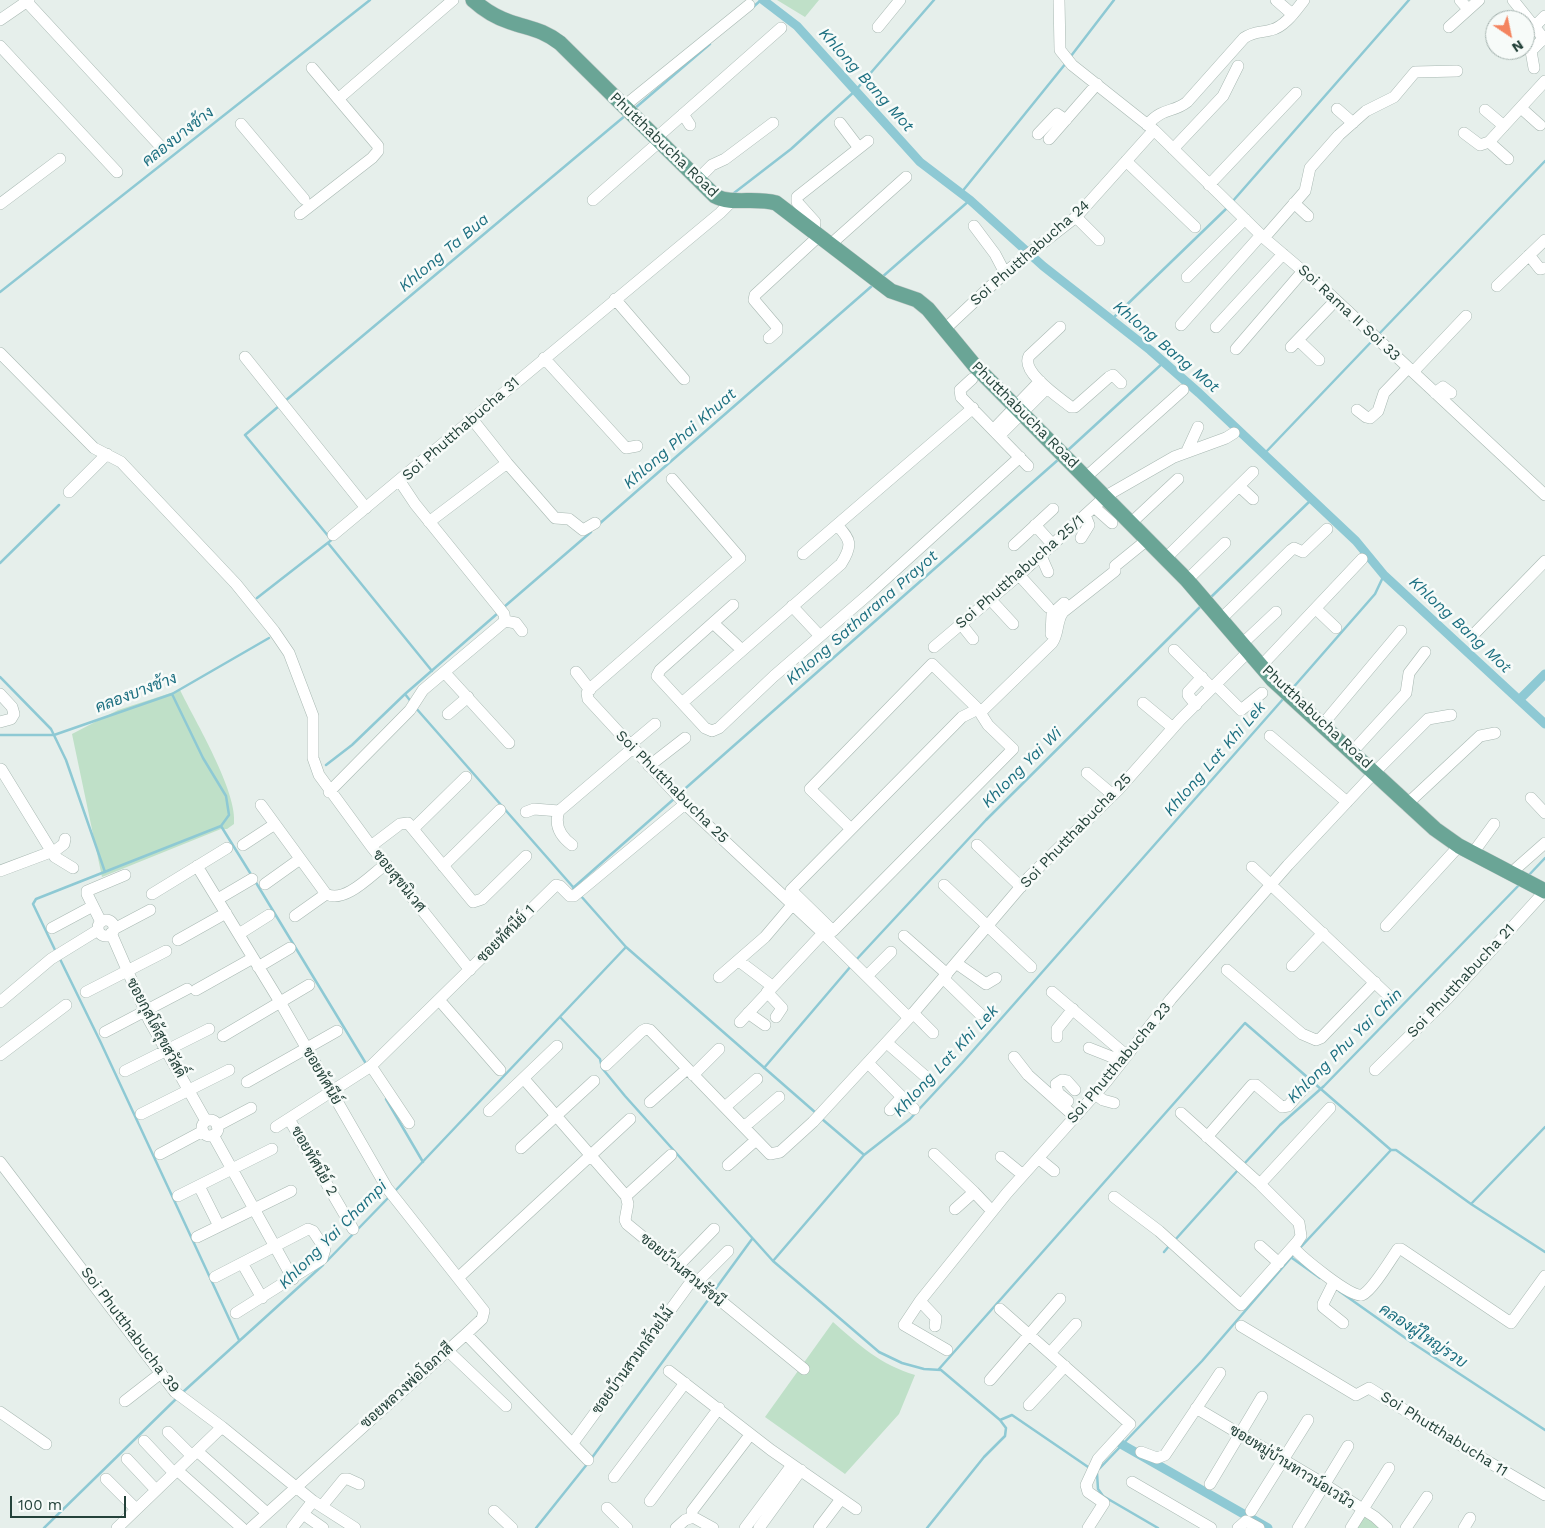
<!DOCTYPE html>
<html>
<head>
<meta charset="utf-8">
<style>
	body { margin:0 }
	#map { position:relative; width:1545px; height:1528px; overflow:hidden; background:#e6efeb; font-family:"Work Sans",sans-serif }
	canvas { display:block }
	.north { position:absolute; left:1485px; top:10px; width:50px; height:50px; box-sizing:border-box; background:#f7fbf9; border:1px solid #a3b1ad; border-radius:50%; rotate:146deg; font-size:14px; font-weight:700; line-height:20px; text-align:center; color:#24423a }
	.north::after { content:''; display:block; margin:auto; width:18px; height:22px; background:#f4845f; clip-path:polygon(50% 0,100% 100%,50% 72%,0 100%) }
	.scale { position:absolute; left:10px; top:1496px; width:116px; height:22px; box-sizing:border-box; border:2px solid #24423a; border-top:0; padding-left:6px; font-size:15px; line-height:18px; white-space:nowrap; color:#24423a; -webkit-text-stroke:4px #f7fbf9; paint-order:stroke }
</style>
</head>
<body>
<div id="map">
<canvas width="1545" height="1528"></canvas>
<div class="north">N</div>
<div class="scale">100 m</div>
</div>
<script>
const ctx = document.querySelector('canvas').getContext('2d');
ctx.lineJoin = 'round';
function fillPath(path, color) { ctx.fillStyle = color; ctx.fill(path, 'evenodd'); }
function stroke(path, color, width, dash) { ctx.strokeStyle = color; ctx.lineWidth = width; ctx.lineCap = dash ? 'butt' : 'round'; ctx.setLineDash(dash || []); ctx.stroke(path); }
function write(font, color, halo, rows, align = 'center') {
  ctx.font = font + ' "Work Sans",Sarabun,sans-serif'; ctx.lineWidth = 5; ctx.setLineDash([]); ctx.textBaseline = 'middle'; ctx.strokeStyle = halo; ctx.fillStyle = color; for (const [text, x, y, turn = 0] of rows) {
    ctx.save(); ctx.translate(x, y); ctx.rotate((+turn || 0) * Math.PI / 180); ctx.textAlign = isNaN(turn) ? turn : align; if (halo) ctx.strokeText(text, 0, 0); ctx.fillText(text, 0, 0); ctx.restore();
  }
}
fillPath(new Path2D(`
	M777 0H819L805 17Z
	M180 690C195 721 238 792 234 824L227 829H221L102 877 72 734 118 710Z
	M833 1322C859 1345 881 1365 915 1375L899 1414 845 1474 765 1417Z
	M1362 1515 1384 1528H1354Z`), '#bfe0c8');
stroke(new Path2D(`
	M752 8 761 0
	M1071 56 1114 0
	M634 109 710 44
	M734 193 791 149 855 91 934 0
	M961 193 1066 63
	M1232 202 1409 0
	M881 278 970 200
	M0 292 370 0
	M1112 319 1227 208
	M1378 335 1545 161
	M285 401 626 115
	M279 406 245 435 329 537
	M1067 451 1164 362
	M1264 454 1373 340
	M598 525 873 285
	M328 543 432 671
	M0 563 59 505
	M257 598 334 538
	M1209 599 1312 499
	M504 607 591 532
	M0 677 51 729 66 760 105 872
	M1291 690 1375 594 1384 575
	M172 694 203 758 226 796 229 815 221 826 252 876
	M405 694 412 703
	M415 707 573 887
	M0 735H54L172 694 269 638
	M326 765 352 745 405 694 498 613
	M679 794 1059 459
	M1528 876 1545 858
	M255 881 365 1062
	M573 888 675 798
	M580 895 626 947 816 1113
	M56 952 33 904 36 899 221 826
	M59 957 101 1043 239 1340
	M856 960 986 820 1201 606
	M560 1017 600 1059 602 1068 625 1096 773 1261
	M764 1068 851 966
	M386 1099 423 1162
	M822 1119 863 1154
	M1244 1164 1280 1125 1324 1086 1521 883
	M395 1191 626 947
	M1471 1204 1545 1127
	M1175 1240 1238 1170
	M1299 1249 1391 1150H1396L1471 1204 1545 1252
	M1164 1252 1169 1246
	M1292 1258 1320 1278
	M327 1261 389 1197
	M714 1291 752 1239
	M1339 1291 1411 1342 1545 1430
	M939 1369 1245 1023 1391 1150
	M183 1392 323 1265
	M1000 1420 1012 1415 1091 1469
	M591 1459 711 1296
	M1099 1469 1202 1361 1295 1253
	M1097 1473 1098 1489 1103 1496 1158 1528
	M44 1528 177 1398
	M536 1528 588 1463
	M927 1528 984 1457 1005 1436 1006 1428 1000 1420 941 1370 924 1369 902 1363 879 1352 773 1261 864 1155 910 1119 962 1063 1284 698`), '#8ec9d4', 2.5);
stroke(new Path2D(`
	M763 0 797 26 920 162 970 200 1043 266 1150 350 1199 393 1356 541 1384 575 1545 724
	M1519 700 1545 674
	M1121 1444 1268 1528`), '#8ec9d4', 9);
const minor = new Path2D(`
	M1059 0 1060 50 1072 65 1154 130 1264 238 1324 289 1545 495
	M1276 0 1292 14
	M1460 0 1468 9
	M1513 0 1545 40
	M27 2 162 148
	M0 20 29 0
	M878 27 900 0
	M1449 27 1479 0
	M1534 27 1545 16
	M0 46 117 172
	M1534 68 1531 51 1544 38
	M338 99 453 0
	M623 107 749 5
	M1521 108 1540 125
	M1337 109 1353 123
	M1485 110 1504 126
	M683 114 690 125
	M840 123 859 148
	M241 124 304 199
	M1147 125C1163 107 1173 113 1187 102L1244 38C1254 31 1260 33 1271 30 1285 27 1296 10 1304 0
	M1464 133 1480 145 1489 142 1545 81
	M1038 134 1057 114 1066 120
	M655 139 781 28
	M1049 139 1097 84
	M1489 142 1508 159
	M1173 149 1223 96 1238 66
	M1126 161 1195 227
	M697 180 712 165 725 159 773 123
	M1209 185 1296 93
	M593 200 659 142
	M1294 203 1308 216
	M0 204 60 159
	M300 214 372 158 378 151V146L312 68
	M1076 217 1099 240
	M974 226 995 254 1005 273
	M814 231 815 222 797 202V197L868 141
	M1264 238 1305 191 1310 168 1339 135 1366 111 1394 97 1415 72 1457 71
	M831 244 906 177
	M1529 255 1540 269 1545 268
	M1187 277 1245 219
	M1497 286 1545 240
	M615 299 684 379
	M1181 325 1261 235
	M1060 327 1029 356C1020 372 1060 398 1071 407H1075L1109 377 1113 375 1121 383
	M1216 327 1283 254
	M945 329 1008 270 1076 217 1154 130
	M769 338 777 331V327L754 300 755 295 820 235
	M1298 340 1319 360
	M1291 347 1336 300
	M1236 349 1303 271
	M0 353 94 448 121 462 236 584 274 631 289 653 313 716V758L319 775 371 846 470 970
	M245 357 366 508
	M544 358 626 448 637 446
	M1413 372 1466 316
	M972 379 960 390 961 397 1028 466
	M1435 393 1443 387 1451 393
	M1357 410 1366 417 1370 418 1378 411 1384 393 1408 368
	M994 429 1040 381
	M1000 435 1047 388
	M1187 451 1198 427
	M507 463 555 518 569 519 583 530 595 523
	M1086 477 1183 390
	M672 479 740 558 592 687 587 693 588 699 685 804 823 933 909 1018
	M1239 486 1253 499
	M69 492 107 454
	M1094 507 1112 523
	M429 522 507 463 472 419
	M1131 523 1178 479
	M1035 525 1053 545
	M333 535 399 480
	M1081 538 1089 525 1085 515
	M1014 545 1053 509
	M803 554 973 408
	M1041 556 1048 572
	M1165 559 1253 472
	M1019 575 1048 607
	M1187 580 1225 543
	M990 599 1013 624
	M733 605 660 670 657 676 705 728 712 731 719 728 774 676 870 593 1020 457
	M792 606 820 636
	M1316 609 1336 628
	M1222 618 1291 550 1294 548 1303 552 1327 529
	M505 621 516 623 522 631
	M713 623 742 650
	M961 624 973 639
	M1476 632 1545 561
	M1051 634 1052 614 1064 603
	M1243 643 1276 612
	M934 647 1019 575 1106 496 1174 457 1226 438 1234 433
	M1174 650 1208 684
	M1262 665 1362 559
	M576 672 590 690
	M445 673 509 743
	M1216 685 1241 710 1262 693
	M0 694 12 707 14 714 11 719 0 722
	M682 703 841 564C853 545 851 540 837 525
	M1143 703 1173 728
	M1196 705 1188 695V692L1202 677
	M983 710 1052 643C1059 634 1056 621 1063 612L1115 571V566L1147 540
	M974 711 962 717 791 890 833 931 1013 749 988 725 981 714
	M448 714 468 697
	M1323 724 1401 631
	M1270 736 1347 802
	M630 745 655 724
	M1353 751 1406 693 1409 673 1425 652
	M649 766 685 738
	M1 769 55 857 73 868
	M1087 773 1113 795
	M329 792 410 710 423 690 505 621 504 614 415 504 399 480 720 213 732 201
	M1531 798 1545 813
	M261 805 326 894C345 904 371 875 386 864
	M1406 805 1480 736 1495 733
	M559 811C554 825 560 836 572 845
	M526 812 534 809 559 811 633 748
	M414 828 466 777
	M851 829 810 789 932 664 976 707
	M243 845 275 824
	M977 845 1021 887
	M371 846 400 824 408 823 473 902 482 899 526 856
	M1473 853 1494 824
	M197 866 280 1002 387 1188 484 1311 482 1319 466 1334 251 1528
	M443 866 500 810
	M1252 867 1391 998
	M0 871 56 850 64 844 65 839
	M1511 873 1545 843
	M265 884 300 859
	M944 885 1031 967
	M152 894 227 848
	M218 899 252 879
	M295 916 326 894
	M98 928a8 8 0 1 1 16 0a8 8 0 1 1-16 0Z
	M101 922 87 894V891L125 875
	M1386 926 1459 846
	M52 928 93 906
	M114 929 150 910
	M111 933 149 1020 206 1121
	M239 934 269 915
	M904 936 947 974
	M178 940 226 913
	M739 961 772 986
	M956 963 986 984 996 978
	M1292 966 1323 933
	M258 967 290 948
	M1227 970 1302 1034 1316 1040 1321 1038 1375 982
	M867 976 891 952
	M719 977 765 937 793 904
	M943 978 980 1014
	M196 990 253 958
	M86 992 166 951
	M767 992 782 1008 776 1017
	M1052 992 1126 1055
	M440 1001 500 1070
	M0 1002 51 959 98 930
	M748 1013 765 1025
	M913 1013 933 1033
	M740 1022 823 933
	M105 1032 187 989
	M223 1036 309 985
	M1057 1037V1029L1073 1009
	M887 1043 925 1076
	M1089 1048 1122 1061
	M0 1055 66 1005
	M1014 1057 1028 1075 1075 1117
	M868 1063 914 1109
	M606 1065 642 1031 646 1029 650 1030 770 1154 780 1152 813 1122 909 1018 1029 877 1118 790 1180 720 1249 651
	M371 1066 409 1123
	M1375 1070 1448 998 1545 891
	M125 1071 209 1029
	M693 1075 719 1049
	M524 1079 626 1196 628 1204 625 1220 627 1224 804 1369
	M247 1082 337 1031
	M1095 1094 1103 1100 1114 1103
	M1068 1101 1058 1093 1056 1084 1062 1080 1067 1081 1075 1090
	M650 1102 687 1069
	M725 1107 757 1079
	M890 1110 901 1098
	M489 1111 557 1046
	M141 1114 229 1070
	M289 1119 353 1229
	M202 1128a8 8 0 1 1 16 0a8 8 0 1 1-16 0Z
	M217 1126 251 1108
	M276 1127 371 1066 556 885 560 886 570 896H574L685 804
	M744 1127 779 1097
	M213 1135 293 1279
	M1207 1137 1252 1085H1256L1282 1107 1288 1106 1305 1087
	M521 1148 594 1081
	M160 1154 203 1131
	M934 1154 974 1192
	M1001 1157 1023 1175
	M1038 1158 1054 1171
	M0 1162 175 1392 222 1427 313 1501 355 1528
	M728 1165 756 1140
	M1260 1184 1330 1108
	M199 1186 219 1226
	M178 1196 272 1149
	M626 1196 671 1155
	M1114 1197 1159 1231 1241 1305 1297 1242 1301 1236 1299 1223 1260 1184 1181 1113
	M955 1209 974 1192 992 1211
	M197 1237 291 1191
	M1260 1246 1279 1263
	M1293 1247C1300 1256 1352 1299 1362 1295 1372 1291 1391 1259 1398 1249H1401L1511 1323 1545 1276
	M242 1263 262 1298
	M678 1266 714 1229
	M215 1277 308 1229 313 1231 325 1249 322 1259 236 1313
	M459 1277 630 1119
	M697 1282 728 1251
	M1334 1282 1323 1304V1307L1343 1323
	M920 1301 936 1318 935 1326
	M1000 1309 1130 1424 1098 1459 1086 1485 1088 1492 1104 1503 1088 1528
	M1241 1326 1356 1395 1369 1388 1475 1454 1545 1495
	M466 1334 588 1460
	M447 1350 506 1406
	M947 1350 904 1325 920 1301 1007 1193 1106 1082 1171 999 1288 865 1375 772 1428 719 1451 715
	M1050 1353 1076 1324
	M669 1371 771 1450 856 1509
	M990 1380 1060 1299
	M125 1401 161 1373
	M1029 1405 1065 1366
	M1196 1408 1324 1484 1375 1517 1387 1528
	M0 1412 46 1444
	M168 1432 192 1456
	M144 1441 174 1473
	M573 1443 693 1279
	M197 1451 267 1513
	M1141 1452 1157 1458 1165 1455 1220 1373
	M127 1459 156 1490
	M177 1470 242 1528
	M614 1477 685 1383
	M106 1479 136 1509
	M1132 1482 1211 1528
	M1210 1484 1262 1397
	M650 1501 719 1408
	M322 1506 344 1479H348L359 1484
	M607 1508 627 1528
	M494 1511 512 1528
	M692 1511 750 1435
	M1251 1511 1308 1420
	M303 1514 323 1528
	M117 1528 222 1427
	M292 1528 313 1501
	M676 1528 685 1520 693 1517 713 1528
	M745 1528 792 1465
	M759 1528 801 1470
	M819 1528 841 1499
	M1238 1528 1246 1521 1259 1528
	M1298 1528 1348 1446
	M1351 1528 1389 1468
	M1406 1528 1427 1497
	M1464 1528 1470 1518`);
const major = new Path2D(`
	M473 0C484 10 495 17 510 22 530 29 542 29 560 43L715 196C731 205 755 197 776 203L891 291 917 300 928 309 975 366 1187 580 1273 680 1435 829 1459 846 1545 891`);
stroke(minor, '#a8b8b2', 12);
stroke(major, '#c2cac8', 16);
stroke(minor, '#fff', 11);
stroke(major, '#6aa596', 15);
write('15px', '#24423a', '#f7fbf9', [
	["Phutthabucha Road",664,145,44],
	["Soi Phutthabucha 24",1030,253,-41],
	["Soi Rama II Soi 33",1349,313,43],
	["Phutthabucha Road",1025,415,45],
	["Soi Phutthabucha 31",461,429,-41],
	["Soi Phutthabucha 25/1",1020,572,-41],
	["Phutthabucha Road",1317,717,43],
	["Soi Phutthabucha 25",672,787,45],
	["Soi Phutthabucha 25",1076,831,-46],
	["ซอยสุขนิเวศ",399,881,51],
	["ซอยทัศนีย์ 1",506,934,-45],
	["Soi Phutthabucha 21",1461,981,-47],
	["ซอยกุสโต้สุขสวัสดิ์",156,1028,62],
	["Soi Phutthabucha 23",1119,1063,-50],
	["ซอยทัศนีย์",322,1076,60],
	["ซอยทัศนีย์ 2",314,1161,60],
	["ซอยบ้านสวนรัชนี",682,1270,40],
	["Soi Phutthabucha 39",130,1330,53],
	["ซอยบ้านสวนกล้วยไม้",633,1361,-54],
	["ซอยหลวงพ่อโอภาสี",407,1386,-42],
	["Soi Phutthabucha 11",1444,1434,32],
	["ซอยหมู่บ้านทาวน์อเวนิว",1292,1467,32]
]);
write('italic 16px', '#1c6f80', '#f7fbf9', [
	["Khlong Bang Mot",866,80,48],
	["คลองบางช้าง",178,137,-38],
	["Khlong Ta Bua",444,253,-40],
	["Khlong Bang Mot",1166,347,40],
	["Khlong Phai Khuat",680,439,-41],
	["Khlong Satharana Prayot",862,618,-41],
	["Khlong Bang Mot",1460,625,43],
	["คลองบางช้าง",136,693,-21],
	["Khlong Lat Khi Lek",1215,759,-49],
	["Khlong Yai Wi",1022,768,-45],
	["Khlong Phu Yai Chin",1345,1046,-45],
	["Khlong Lat Khi Lek",946,1061,-47],
	["Khlong Yai Champi",333,1235,-45],
	["คลองผู้ใหญ่รวบ",1423,1336,34]
]);
</script>
</body>
</html>
